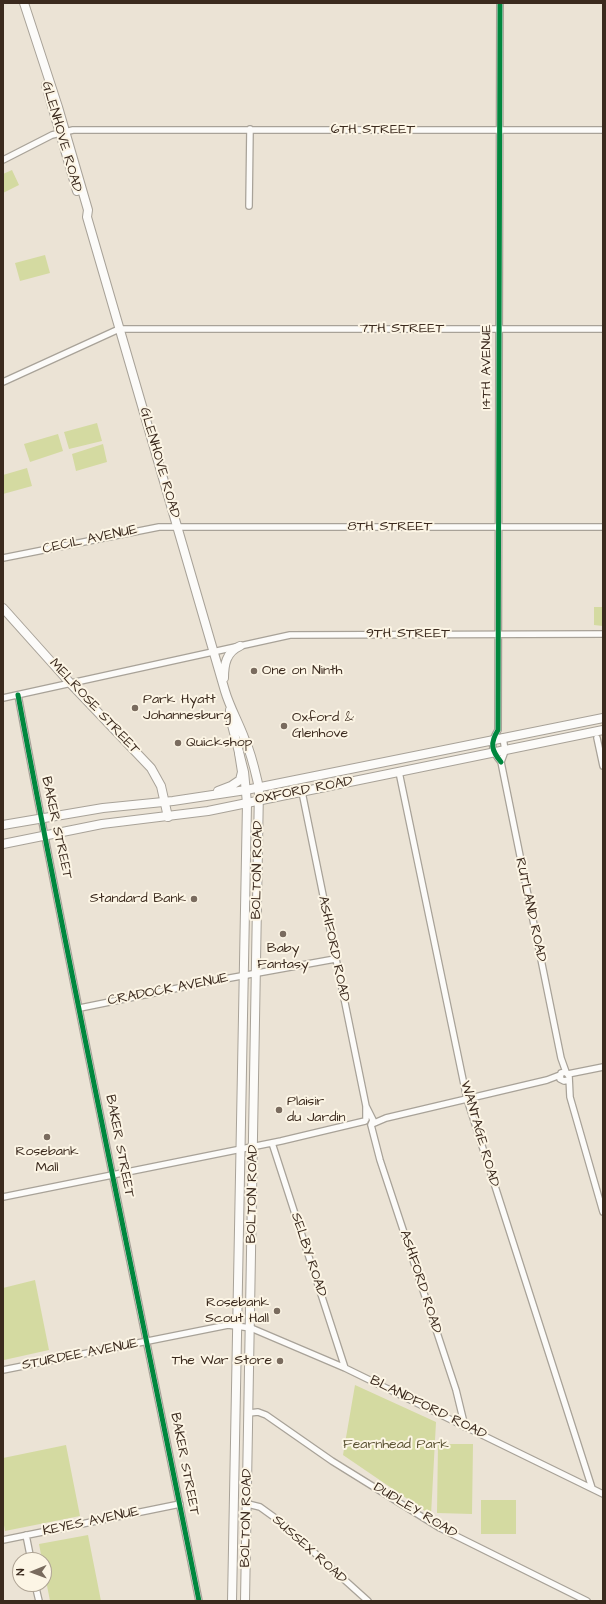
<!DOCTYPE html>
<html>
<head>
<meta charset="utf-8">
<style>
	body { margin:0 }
	#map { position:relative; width:606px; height:1604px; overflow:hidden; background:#ebe3d5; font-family:"Architects Daughter",sans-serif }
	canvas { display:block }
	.frame { position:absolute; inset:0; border:4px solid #3b2a1e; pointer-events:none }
	.north { position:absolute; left:12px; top:1552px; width:40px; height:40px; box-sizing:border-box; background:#fcf5e5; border:1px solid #afa495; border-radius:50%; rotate:269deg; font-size:11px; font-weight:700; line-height:16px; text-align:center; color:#3b2a1e }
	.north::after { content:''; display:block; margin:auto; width:14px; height:18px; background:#796b5e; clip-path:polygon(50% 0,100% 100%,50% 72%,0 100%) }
</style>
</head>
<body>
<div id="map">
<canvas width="606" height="1604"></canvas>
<div class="frame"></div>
<div class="north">N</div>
</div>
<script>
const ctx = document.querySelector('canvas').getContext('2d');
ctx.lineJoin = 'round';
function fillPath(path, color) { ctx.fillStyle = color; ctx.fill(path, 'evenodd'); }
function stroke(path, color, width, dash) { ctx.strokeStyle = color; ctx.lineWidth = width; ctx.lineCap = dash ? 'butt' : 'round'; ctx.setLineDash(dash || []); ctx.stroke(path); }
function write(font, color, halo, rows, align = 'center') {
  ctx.font = font + ' "Architects Daughter",sans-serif'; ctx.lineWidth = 4; ctx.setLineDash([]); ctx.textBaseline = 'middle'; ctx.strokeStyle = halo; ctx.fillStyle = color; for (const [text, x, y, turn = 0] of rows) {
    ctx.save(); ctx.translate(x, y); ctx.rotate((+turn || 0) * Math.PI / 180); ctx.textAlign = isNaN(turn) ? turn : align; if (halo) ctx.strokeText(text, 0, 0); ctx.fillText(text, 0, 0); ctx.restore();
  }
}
fillPath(new Path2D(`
	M12 170 19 185 3 193V174Z
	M45 255 50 273 20 281 15 263Z
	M97 423 102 441 69 449 64 432Z
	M58 434 63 451 30 462 24 444Z
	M103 444 107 462 76 471 72 454Z
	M27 468 32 486 3 494V475Z
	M594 607H603V626L594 625Z
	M35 1280 49 1350 4 1360 3 1288Z
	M355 1385 436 1422 431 1515 343 1455Z
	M438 1444H473L472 1514 437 1513Z
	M66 1445 80 1516 5 1531 3 1519V1458Z
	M481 1500H516V1534H481Z
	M88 1535 101 1601H50L44 1570V1560H42L39 1544Z`), '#d4daa1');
const street = new Path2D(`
	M500 3 498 730C490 743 491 750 501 762
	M3 160 52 135 73 130H603
	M249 206 250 129
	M3 382 119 329H603
	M3 558 159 527H603
	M18 695C74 998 139 1299 199 1601
	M3 698 290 635 603 634
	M597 738 603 766
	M501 762 561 1058 566 1072
	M501 762 505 751 503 737
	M399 772 467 1099 592 1488
	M302 792 366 1106V1119
	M80 1008 208 982 335 959
	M568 1074 603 1067
	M568 1080 564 1081 560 1079 561 1073 566 1072 569 1076 570 1097 603 1212
	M366 1106 373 1120 371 1125
	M372 1124 386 1118 547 1080 560 1075
	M371 1125 380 1160 456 1390 465 1427
	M272 1143 345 1368
	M3 1197 281 1141 365 1121
	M3 1370 228 1325 251 1328 345 1368 603 1494
	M249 1413 258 1412 266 1415 332 1461 440 1528 587 1601
	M248 1504 260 1507 278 1520 368 1601
	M26 1535 31 1560
	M3 1540 180 1504
	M35 1584 39 1601`);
const secondary = new Path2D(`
	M24 3 58 107 88 210 87 217 225 691C230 708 239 723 245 740 252 755 255 771 259 788L245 1601
	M46 85 77 191
	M3 608 71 684 151 768 161 786 168 817
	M224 678C224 665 226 652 240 646
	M230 710V717L244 772 247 803 232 1601`);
const primary = new Path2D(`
	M218 791 231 786 240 780 242 772 239 753
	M3 825 103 808 173 801 246 790 603 718
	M3 844 102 824 208 811 603 730`);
stroke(street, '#a8a298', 8);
stroke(secondary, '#a8a298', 10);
stroke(primary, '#a8a298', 10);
stroke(street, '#fcfbf9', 5.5);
stroke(secondary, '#fcfbf9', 8);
stroke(primary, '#fcfbf9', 8);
stroke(new Path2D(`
	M500 3 498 730C490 743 491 750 501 762
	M18 695C74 998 139 1299 199 1601`), '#00873e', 5);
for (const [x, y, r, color] of [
	[254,671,4,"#796b5e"],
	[135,708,4,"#796b5e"],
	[284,726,4,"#796b5e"],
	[178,743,4,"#796b5e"],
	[194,899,4,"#796b5e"],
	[283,934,4,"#796b5e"],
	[279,1110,4,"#796b5e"],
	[47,1137,4,"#796b5e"],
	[277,1311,4,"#796b5e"],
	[280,1361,4,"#796b5e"]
]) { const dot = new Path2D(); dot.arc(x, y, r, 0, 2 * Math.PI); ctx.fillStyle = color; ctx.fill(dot); stroke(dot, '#fcf5e5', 1.5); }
write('14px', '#3b2a1e', '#fcf5e5', [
	["6TH STREET",373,130],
	["GLENHOVE ROAD",61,137,74],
	["7TH STREET",402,329],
	["14TH AVENUE",487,367,-90],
	["GLENHOVE ROAD",159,463,74],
	["8TH STREET",390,527],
	["CECIL AVENUE",90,540,-12],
	["9TH STREET",408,634],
	["MELROSE STREET",94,707,47],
	["OXFORD ROAD",304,791,-11],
	["BAKER STREET",56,828,78],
	["BOLTON ROAD",258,870,-89],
	["RUTLAND ROAD",530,910,78],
	["ASHFORD ROAD",333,949,78],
	["CRADOCK AVENUE",168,990,-11],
	["WANTAGE ROAD",479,1134,74],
	["BAKER STREET",119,1146,79],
	["BOLTON ROAD",253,1194,-89],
	["SELBY ROAD",308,1255,72],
	["ASHFORD ROAD",420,1282,72],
	["STURDEE AVENUE",80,1355,-11],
	["BLANDFORD ROAD",428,1408,26],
	["BAKER STREET",184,1464,79],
	["DUDLEY ROAD",415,1511,31],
	["BOLTON ROAD",247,1518,-89],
	["KEYES AVENUE",91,1522,-12],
	["SUSSEX ROAD",309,1550,42]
]);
write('14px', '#3b2a1e', '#fcf5e5', [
	["One on Ninth",262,671],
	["Park Hyatt",143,700],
	["Johannesburg",143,716],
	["Oxford &",292,718],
	["Glenhove",292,734],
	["Quickshop",186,743],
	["Standard Bank",186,899,"right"],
	["Baby",283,949,"center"],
	["Fantasy",283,965,"center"],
	["Plaisir",287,1102],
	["du Jardin",287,1118],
	["Rosebank",47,1152,"center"],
	["Mall",47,1168,"center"],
	["Rosebank",269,1303,"right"],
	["Scout Hall",269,1319,"right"],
	["The War Store",272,1361,"right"]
], 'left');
write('14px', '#5c5434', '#fcf5e5', [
	["Fearnhead Park",396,1445]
]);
</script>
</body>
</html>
